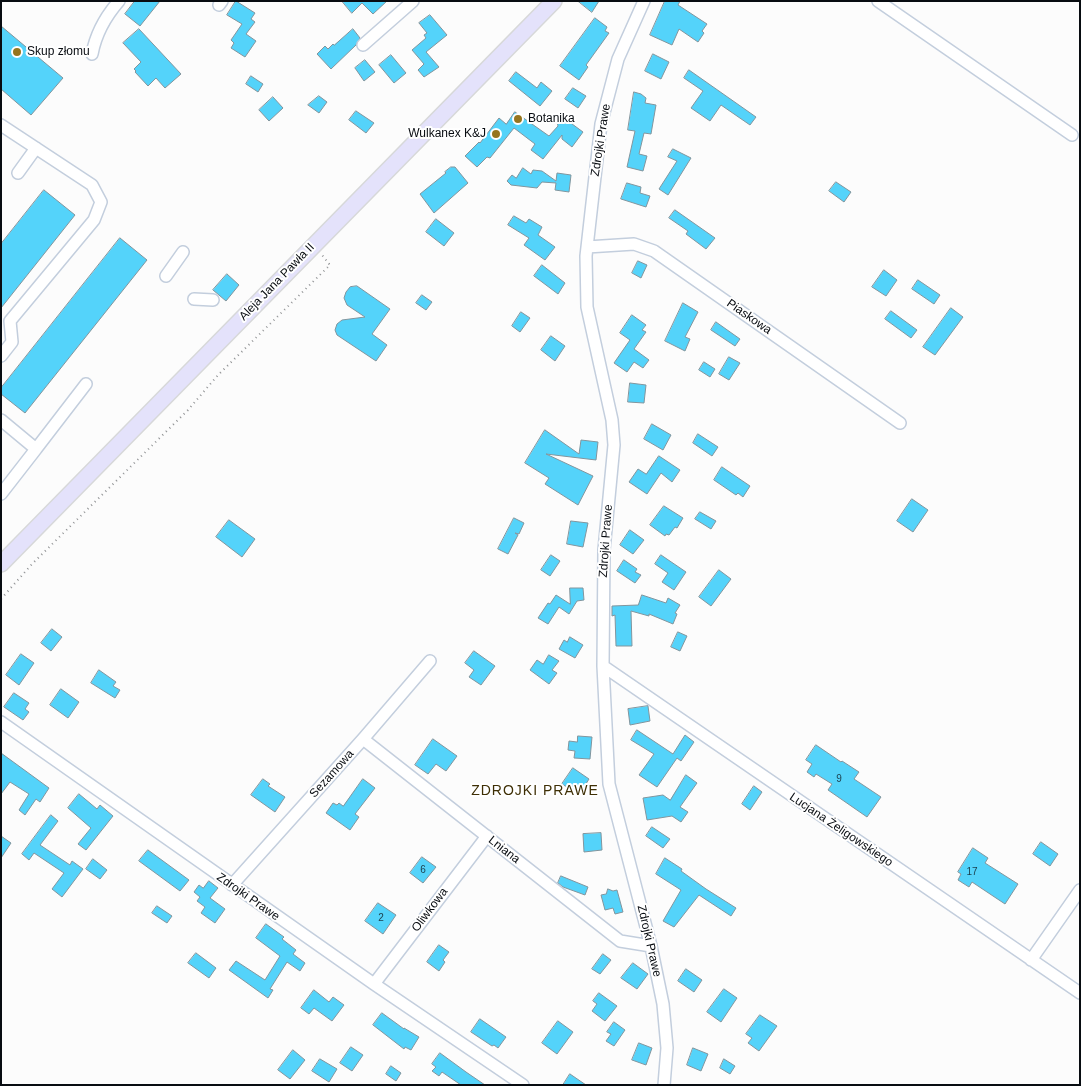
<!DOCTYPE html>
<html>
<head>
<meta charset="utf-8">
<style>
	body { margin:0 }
	#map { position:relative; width:1081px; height:1086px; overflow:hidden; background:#fcfcfc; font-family:Helvetica,sans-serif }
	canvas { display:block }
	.frame { position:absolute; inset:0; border:2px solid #080c11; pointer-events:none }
</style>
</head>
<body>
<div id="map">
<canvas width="1081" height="1086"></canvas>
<div class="frame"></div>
</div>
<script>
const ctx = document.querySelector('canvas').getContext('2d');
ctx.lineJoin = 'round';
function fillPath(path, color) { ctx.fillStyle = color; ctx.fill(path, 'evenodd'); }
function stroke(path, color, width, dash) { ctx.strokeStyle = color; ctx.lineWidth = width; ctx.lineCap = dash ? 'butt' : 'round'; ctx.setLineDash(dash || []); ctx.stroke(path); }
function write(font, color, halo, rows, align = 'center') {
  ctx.font = font + ' Helvetica,sans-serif'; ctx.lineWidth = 4; ctx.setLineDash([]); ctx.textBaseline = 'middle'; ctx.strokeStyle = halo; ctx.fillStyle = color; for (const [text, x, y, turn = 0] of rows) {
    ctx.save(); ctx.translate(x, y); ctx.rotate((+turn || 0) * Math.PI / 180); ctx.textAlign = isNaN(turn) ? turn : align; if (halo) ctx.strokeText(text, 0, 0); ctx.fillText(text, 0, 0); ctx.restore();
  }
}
const building = new Path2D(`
	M135 1H160L140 26 125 14Z
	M236 1 255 13 251 19 255 22 246 34 256 41 245 57 231 48 234 43 231 40 242 24 227 15Z
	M342 1H387L373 14 362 3 352 13Z
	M578 1H599L592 12Z
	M665 1H680L678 5 707 24 702 31 704 33 698 42 679 29 672 45 650 35Z
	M430 15 447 35 426 52 439 67 424 77 418 70 424 64 412 50 426 38 424 35 427 33 419 23Z
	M595 18 607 27 605 31 609 33 586 65 588 67 579 80 560 66Z
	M1 26 63 78 31 115 1 89Z
	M139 29 181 74 165 88 156 78 148 86 135 72 136 71 134 69 141 62 123 43Z
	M353 29 360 38 356 45 331 69 317 54 325 46 328 49 333 44 334 45Z
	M653 54 669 62 661 79 645 71Z
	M391 55 406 73 394 83 379 65Z
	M365 60 375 72 364 81 355 68Z
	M689 70 756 117 750 125 721 105 710 121 691 108 703 91 684 78Z
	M516 72 537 88 541 82 552 91 540 106 509 81Z
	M251 76 263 84 258 92 246 84Z
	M573 88 586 96 578 108 565 99Z
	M634 92 641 94 646 98 645 103 656 105 651 134 644 133 639 154 647 156 643 171 627 167 635 131 628 130Z
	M319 96 327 102 319 113 308 105Z
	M273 97 283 108 269 121 259 110Z
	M356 111 374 123 366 133 349 120Z
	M515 112 549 136 558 126 557 122 560 119 564 118 583 132 572 147 562 139V135L543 159 531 150 535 144 514 128 490 158 487 157 477 167 465 156 479 142 480 143 499 118 506 124Z
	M673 149 691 158 668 195 659 189 677 161 668 157Z
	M451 167H455L468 183 434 213 420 194 446 173 445 172Z
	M523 168 531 174 533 170 542 171 556 181 557 173 571 175 569 192 555 190 556 183 542 182 537 188 511 185 507 181 512 175 516 178Z
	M836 182 851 192 844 202 829 191Z
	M627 183 641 187 640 193 650 196 646 207 621 199Z
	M44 190 75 215 1 308V244Z
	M675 210 715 238 706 249 686 234 688 231 669 218Z
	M514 216 526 223 529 219 542 227 538 235 555 247 545 260 524 245 529 238 508 225Z
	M436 219 454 233 444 246 426 232Z
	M120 238 147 260 25 413 1 394V388Z
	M638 261 647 265 641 278 632 273Z
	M542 265 565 283 558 294 534 276Z
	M884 270 897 280 886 296 872 287Z
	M227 274 239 285 226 301 213 290Z
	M918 280 940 295 934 304 912 289Z
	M357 286 390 309 372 334 387 345 376 361 337 335 335 330 337 324 342 320 365 317 347 305 344 298 346 292 350 287Z
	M422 295 432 302 426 310 416 303Z
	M683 303 698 312 685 337 690 339 685 351 665 341Z
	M951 308 963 317 935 355 923 347Z
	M891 311 917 330 911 338 885 319Z
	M521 312 530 318 520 332 512 326Z
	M632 315 646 325 642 330 646 332 634 349 649 360 643 368 634 362 627 372 614 363 630 340 620 333Z
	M716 322 740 339 735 346 711 330Z
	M551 336 565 346 555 361 541 350Z
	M729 357 740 363 729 380 719 374Z
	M704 362 715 369 710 377 699 370Z
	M630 383 646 385 644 403 628 402Z
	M652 424 671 435 663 450 644 439Z
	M545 430 579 454 581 440 598 442 596 460 546 454 593 476 578 505 545 484 549 478 525 463Z
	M698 434 718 447 712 456 693 443Z
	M659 456 680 470 672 482 661 473 647 494 629 482 638 469 646 474Z
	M722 467 750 486 743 497 738 493 736 495 714 480Z
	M912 499 928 510 913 532 897 521Z
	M664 506 683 518 677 528 675 527 669 535 666 534 665 536 650 525Z
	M700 512 716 521 711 529 695 519Z
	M514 518 524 523 519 534 515 533 518 535 508 554 498 549Z
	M229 520 255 539 242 557 216 537Z
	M571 521 588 523 583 547 567 544Z
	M630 530 644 540 633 554 620 545Z
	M551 555 560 561 550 576 541 570Z
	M661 555 686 572 674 590 662 582 668 573 655 564Z
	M624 560 637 569 635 572 641 575 635 583 617 571Z
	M719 570 731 579 711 606 699 597Z
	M570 588H583L584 600 577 601 569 614 559 607 548 624 538 618 548 603 550 604 556 595 570 604Z
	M642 595 666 603 668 598 680 605 675 613 677 614 673 624 649 614V616L631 611 632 646H616L615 615 612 616V606L638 605Z
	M52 629 62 637 51 651 41 643Z
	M678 632 687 636 680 651 671 647Z
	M570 637 583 645 575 658 559 649 564 640 567 642Z
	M474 651 495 666 481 685 469 677 474 670 465 663Z
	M21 654 34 663 19 685 6 675Z
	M549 655 559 661 552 670 557 673 549 684 530 670 537 660 543 664Z
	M99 670 116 682 113 686 120 690 115 698 91 683Z
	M61 689 79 702 68 718 50 705Z
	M14 693 29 703 25 709 29 712 23 720 4 707Z
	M648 706 650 721 630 725 628 709Z
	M637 730 673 754 685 735 694 742 681 761 677 758 657 787 639 775 654 754 631 740Z
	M578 736 592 737 590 759 574 758 575 751 568 750 569 741 577 742Z
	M433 739 457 756 446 771 436 764 428 774 415 765Z
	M816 745 841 762 842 761 859 772 854 779 881 797 867 817 828 790 832 784 816 774 814 777 807 772 812 764 806 760Z
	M1 753 49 788 40 802 36 799 25 815 19 810 29 794 10 782 1 794Z
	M573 768 589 779 579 795 562 784Z
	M686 775 697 783 680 807 688 812 681 822 672 816 647 820 643 798 663 795 670 800Z
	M263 779 270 784 268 786 285 797 275 812 251 795Z
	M363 779 375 788 355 814 359 817 350 830 326 813 333 803 337 805 339 803 343 806Z
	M754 786 762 792 750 810 742 804Z
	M79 794 97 809 100 805 113 816 86 850 78 844 91 828 68 808Z
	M51 815 58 821 40 845 70 865 72 861 83 869 62 897 52 889 64 873 34 853 29 860 22 854Z
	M652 827 670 839 663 848 646 836Z
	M601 833 602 850 584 852 583 834Z
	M1 836 11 843 1 858Z
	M1041 842 1058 854 1050 866 1033 854Z
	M973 848 988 858 985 863 1018 884 1005 904 972 882 969 887 958 880 961 874 958 872Z
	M148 850 189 880 180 891 139 861Z
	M422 857 436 867 423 883 410 873Z
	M665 858 682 869 681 871 706 889 736 908 731 916 699 895 674 927 663 921 681 890 656 874Z
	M93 859 107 870 100 879 86 869Z
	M561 876 588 887 585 895 563 887 558 883Z
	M209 881 218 888 210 898 225 909 215 923 201 913 205 907 197 901 200 897 194 892 199 885 203 888Z
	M608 889 613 891 617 890 623 912 615 914 613 908 605 910 601 895 606 894Z
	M378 903 396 915 383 934 365 921Z
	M157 906 172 916 167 923 152 913Z
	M266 924 284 937 282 939 296 950 293 954 305 963 300 971 287 962 270 989 273 990 268 998 229 970 236 961 265 980 280 956 256 938Z
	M439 945 449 952 443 960 445 962 439 971 427 962Z
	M196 953 216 968 209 978 188 963Z
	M603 954 611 960 600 974 592 969Z
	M633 963 648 974 637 989 621 978Z
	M686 969 702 980 694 992 678 981Z
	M724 989 737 998 721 1022 707 1012Z
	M314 990 329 1002 333 997 344 1005 332 1021 314 1008 309 1014 301 1008Z
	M599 993 617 1006 605 1021 592 1011 597 1004 593 1001Z
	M382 1013 404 1029V1028L419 1037 411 1050 405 1047 404 1049 373 1025Z
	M760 1015 777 1026 759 1051 748 1043 752 1038 746 1034Z
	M480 1019 506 1037 498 1048 494 1045 492 1046 471 1032Z
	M558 1021 573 1032 557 1054 542 1043Z
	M614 1022 625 1030 614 1046 606 1041 611 1034 607 1032Z
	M639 1043 652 1048 646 1065 632 1060Z
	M351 1047 363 1055 352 1071 340 1063Z
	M693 1048 708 1054 701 1071 687 1065Z
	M293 1050 305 1060 290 1079 278 1070Z
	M440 1053 466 1072 485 1085H461L442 1072 439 1076 432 1071 436 1067 432 1064Z
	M320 1059 337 1069 329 1082 312 1071Z
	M724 1059 735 1066 730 1074 720 1068Z
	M391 1066 401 1073 396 1081 386 1074Z
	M570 1074 586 1085H563Z`);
fillPath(building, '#54d3fa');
stroke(building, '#82959d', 1);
const minor = new Path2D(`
	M644 1 618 59 601 124 586 256 587 307 612 420 614 445 604 550 603 666 609 784 651 946 663 1004 667 1048 664 1085
	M878 1 1072 135
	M219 5 222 1
	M363 45 413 1
	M92 54C96 33 105 17 119 1
	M1 125 92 185 101 202 94 220 10 321 12 342 1 356
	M18 173 36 148
	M587 247 634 244 654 251 900 423
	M166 276 183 252
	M194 299 213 300
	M1 420 36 449 1 494
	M36 449 86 384
	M603 666 1080 993
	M1 722 374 984 523 1085
	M363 739 620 941 651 946
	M232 885 363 739 430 661
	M1031 960 1080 890
	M374 984 487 836`);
const major = new Path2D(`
	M1 564 554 1`);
stroke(minor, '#c3cedd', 14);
stroke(major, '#d7d8d9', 18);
stroke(new Path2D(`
	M1 599 32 564 188 410 218 375 330 265 322 255`), '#909294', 2, [1, 4]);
stroke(minor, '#fff', 11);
stroke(major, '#e4e2fb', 15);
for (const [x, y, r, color] of [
	[17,52,5,"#96751e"],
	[518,119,5,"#96751e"],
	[496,134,5,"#96751e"]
]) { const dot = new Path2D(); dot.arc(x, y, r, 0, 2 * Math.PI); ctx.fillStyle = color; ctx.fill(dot); stroke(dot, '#fff', 2); }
write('10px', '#1b3e4b', null, [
	["9",839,779],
	["6",423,870],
	["17",972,872],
	["2",381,918]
]);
write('12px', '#080c11', '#fff', [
	["Skup złomu",27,52],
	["Botanika",528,119],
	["Wulkanex K&J",486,134,"right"]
], 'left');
write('12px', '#080c11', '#fff', [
	["Zdrojki Prawe",601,140,-81],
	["Aleja Jana Pawła II",277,282,-46],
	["Piaskowa",749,317,35],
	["Zdrojki Prawe",606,541,-86],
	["Sezamowa",332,774,-48],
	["Lucjana Żeligowskiego",841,830,34],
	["Lniana",504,850,38],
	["Zdrojki Prawe",248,897,35],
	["Oliwkowa",430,910,-53],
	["Zdrojki Prawe",649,941,77]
]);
ctx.letterSpacing = '1px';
write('14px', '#3e2f05', '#fff', [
	["ZDROJKI PRAWE",535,791]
]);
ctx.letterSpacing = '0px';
</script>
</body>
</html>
